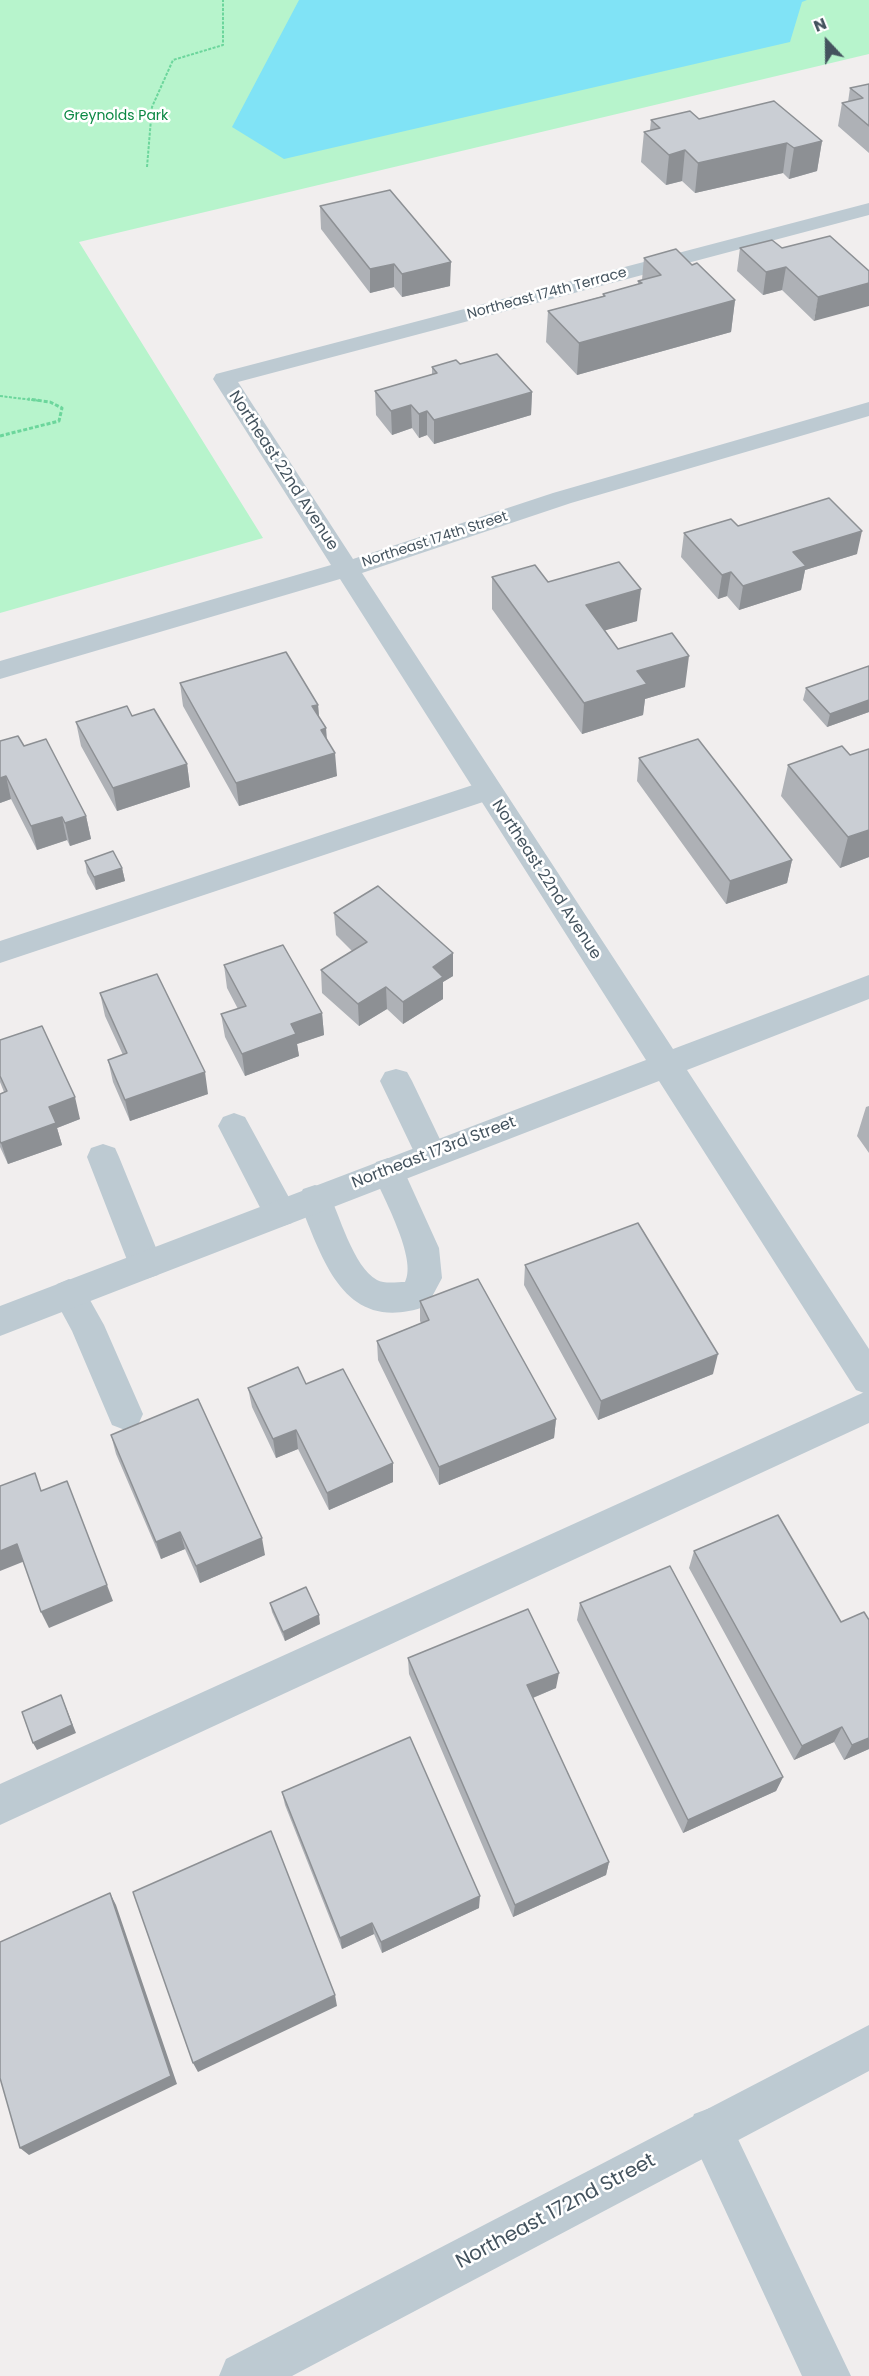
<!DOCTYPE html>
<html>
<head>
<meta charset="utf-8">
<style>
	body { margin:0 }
	#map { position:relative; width:869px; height:2376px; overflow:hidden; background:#f1eeee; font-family:Poppins,sans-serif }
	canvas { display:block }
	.north { position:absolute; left:797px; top:12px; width:60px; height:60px; -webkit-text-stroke:4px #fff; paint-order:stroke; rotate:338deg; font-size:16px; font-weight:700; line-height:24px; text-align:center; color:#44535e }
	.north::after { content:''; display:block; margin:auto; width:21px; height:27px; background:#44535e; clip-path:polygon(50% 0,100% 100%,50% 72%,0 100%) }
</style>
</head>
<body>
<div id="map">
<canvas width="869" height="2376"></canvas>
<div class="north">N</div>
</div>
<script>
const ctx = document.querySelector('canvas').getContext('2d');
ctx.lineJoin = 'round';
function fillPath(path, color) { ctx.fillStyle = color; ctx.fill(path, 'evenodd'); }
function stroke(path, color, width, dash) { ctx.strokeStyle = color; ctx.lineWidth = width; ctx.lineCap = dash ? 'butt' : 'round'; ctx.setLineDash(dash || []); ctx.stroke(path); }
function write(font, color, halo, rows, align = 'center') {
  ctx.font = font + ' Poppins,sans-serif'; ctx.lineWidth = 5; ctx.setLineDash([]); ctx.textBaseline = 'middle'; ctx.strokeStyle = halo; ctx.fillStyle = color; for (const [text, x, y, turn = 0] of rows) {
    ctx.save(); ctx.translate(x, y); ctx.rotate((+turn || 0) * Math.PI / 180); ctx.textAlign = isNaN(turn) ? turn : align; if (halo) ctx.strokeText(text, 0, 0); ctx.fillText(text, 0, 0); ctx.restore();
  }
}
fillPath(new Path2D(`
	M0 0H869V54L79 242 263 538 0 613Z`), '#b7f4cc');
fillPath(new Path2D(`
	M299 0H807L802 2 790 42 284 159 232 127Z`), '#80e3f6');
stroke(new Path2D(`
	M147 167 152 107 173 60 223 45V0
	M0 396 41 401`), '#6cd69c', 2, [3, 1.5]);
stroke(new Path2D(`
	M0 436 59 421 62 408 50 402 28 399`), '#6cd69c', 3, [4, 2]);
fillPath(new Path2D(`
	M488 780 498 783 502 790 498 797 0 963V941Z
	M396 1069 407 1072 412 1081 447 1154 443 1163 431 1167 419 1163 415 1154 380 1081 385 1072Z
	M234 1113 245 1117 292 1203 297 1213 292 1223 280 1227 268 1223 218 1126 223 1117Z
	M103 1144 115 1148 119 1157 163 1265 158 1275 146 1279 134 1275 129 1265 87 1157 91 1148Z
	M388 1158 400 1162 439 1248 442 1278 427 1306C343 1336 323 1259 298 1199L303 1189 315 1185 327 1189C339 1213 353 1267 377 1280 384 1284 397 1282 405 1282 418 1259 382 1195 372 1171L376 1162Z
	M69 1279 81 1284 104 1325 143 1414 138 1425 125 1430 112 1425 72 1331 52 1294 57 1284Z
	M869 1390V1423L0 1825V1784Z
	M710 2108 726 2114 851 2376H802L688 2130 694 2114Z`), '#bdcad2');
fillPath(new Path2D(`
	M869 203V215L238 382 353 559 553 493 869 402V416L571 503 362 573 673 1049 869 975V999L687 1070 869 1349V1395L856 1390 659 1081 0 1336V1306L646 1060 340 579 0 679V661L331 565 213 379 216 374Z
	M869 2025V2071L292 2376H219L226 2359Z`), '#bdcad2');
fillPath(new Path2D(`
	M869 84V153L838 126 842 103 848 102 850 88Z
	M699 119 822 141 817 171 789 179 783 173 695 193 682 181 666 185 641 162 644 132 650 130 651 120Z
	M320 206 450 286 402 297 394 287 370 293 321 229Z
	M830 236 814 321 782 290 763 295 737 271 740 248H782Z
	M644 258 692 265 735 300 731 332 577 375 546 342 548 311 603 296V294L638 284V281L642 280Z
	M460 364 532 392 531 415 434 444 427 435 419 438 412 428 392 435 376 415 375 391 432 375V367Z
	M738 526 857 554 805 570 801 590 739 610 727 596 718 599 681 557 684 533Z
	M492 577 548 582 637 621 605 630 618 649 685 687 645 699 643 715 582 734 492 609Z
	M869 666V712L827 727 803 700 806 688Z
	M180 683 318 705 319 717 326 728 327 739 337 776 239 806 183 706Z
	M132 716 187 764 190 787 117 811 81 746 76 722Z
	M0 741 24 746 86 816 91 839 70 846 67 840 37 850 11 799 0 803Z
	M869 749V857L840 868 781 796 788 765 850 755Z
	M639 758 792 860 787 883 726 904 637 781Z
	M85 861 122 868 125 881 96 890 87 873Z
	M334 913 453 976 443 982V999L403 1024 387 1009 359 1026 322 993 321 970 352 951 336 935Z
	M224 965 322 1013 324 1035 297 1044 299 1056 245 1076 225 1037 221 1014 238 1009 227 988Z
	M100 993 208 1094 130 1121 113 1082 108 1060 123 1055 105 1016Z
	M0 1040 80 1119 57 1128 62 1145 8 1164 0 1147V1094L4 1092 0 1082Z
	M869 1106V1153L857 1136 866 1107Z
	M525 1265 713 1374 598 1420 524 1285Z
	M420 1301 556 1419 554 1438 439 1485 378 1360 377 1341 421 1323 420 1321Z
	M306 1384 393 1463V1482L329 1510 298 1449 276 1458 252 1407 248 1388Z
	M111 1435 265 1555 200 1583 185 1549 161 1559 116 1454Z
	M694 1551 869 1749 844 1760 834 1742 794 1760 689 1568Z
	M270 1603 320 1624 285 1641 272 1612Z
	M580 1603 783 1777 776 1791 683 1833 577 1620Z
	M408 1658 556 1688 533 1698 609 1862 606 1875 513 1917 409 1674Z
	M282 1792 479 1908 382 1953 374 1934 342 1949 285 1805Z`), '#aeb1b6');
fillPath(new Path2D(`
	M822 141 817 171 789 179 794 148Z
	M787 143 783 173 695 193 698 163Z
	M685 150 682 181 666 185 669 155Z
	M451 262 450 286 402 297V274Z
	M394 264V287L370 293V269Z
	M786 267 782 290 763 295 766 272Z
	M869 283V306L814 321 818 297Z
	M735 300 731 332 577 375 579 343Z
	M532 392 531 415 434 444V420Z
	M411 405 412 428 392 435 391 411Z
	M427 411V435L419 438V414Z
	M862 531 857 554 805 570 801 590 739 610 743 586 793 552Z
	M731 572 727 596 718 599 722 575Z
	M641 589 637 621 583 637 586 605Z
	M689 656 685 687 645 699 643 715 582 734 584 703 637 671Z
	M869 700V712L827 727 830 714Z
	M318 705 320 728 312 706Z
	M326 728 327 752 321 730Z
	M335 753 337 776 239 806 236 783Z
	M187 764 190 787 117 811 113 788Z
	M6 776 11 799 0 803V778Z
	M86 816 91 839 70 846 65 823Z
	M62 817 67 840 37 850 31 826Z
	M869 830V857L840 868 848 837Z
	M792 860 787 883 726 904 730 881Z
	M122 868 125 881 96 890 94 877Z
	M453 953V976L443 982V999L403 1024V1002L433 967Z
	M386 987 387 1009 359 1026 358 1004Z
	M322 1013 324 1035 297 1044 299 1056 245 1076 242 1054 291 1024Z
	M205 1072 208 1094 130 1121 125 1100Z
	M75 1097 80 1119 57 1128 62 1145 8 1164 1 1143 49 1107Z
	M718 1354 713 1374 598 1420 601 1401Z
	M556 1419 554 1438 439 1485V1467Z
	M296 1430 298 1449 276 1458 273 1439Z
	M393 1463V1482L329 1510 327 1493Z
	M180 1532 185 1549 161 1559 156 1542Z
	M262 1538 265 1555 200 1583 196 1566Z
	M17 1544 25 1561 0 1571V1551Z
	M107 1585 113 1601 49 1628 41 1612Z
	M319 1615 320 1624 285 1641 283 1632Z
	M559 1673 556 1688 525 1701 527 1685Z
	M61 1695 76 1733 37 1750 33 1743Z
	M842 1727 834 1742 794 1760 802 1746Z
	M869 1738V1749L844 1760 852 1745Z
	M783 1777 776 1791 683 1833 688 1820Z
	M609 1862 606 1875 513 1917 515 1905Z
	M110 1893 116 1905 177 2084 29 2155 20 2148Z
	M480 1896 479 1908 382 1953 381 1942Z
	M372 1923 374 1934 342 1949 340 1938Z
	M335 1995 337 2006 198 2072 193 2063Z`), '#8d9094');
const building = new Path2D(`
	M869 84V126L842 103 863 98 850 88Z
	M774 101 822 141 794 148 787 143 698 163 685 150 669 155 644 132 660 128 651 120 690 111 699 119Z
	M390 190 451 262 402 274 394 264 370 269 320 206Z
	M830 236 869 271V283L818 297 786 267 766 272 740 248 772 240 782 248Z
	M676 249 692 265 697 263 735 300 579 343 548 311 605 296 603 294 642 283 638 281 661 275 644 258Z
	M497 354 532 392 434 420 427 411 419 414 411 405 391 411 375 391 437 373 432 367 456 360 460 364Z
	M829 498 862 531 793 552 806 566 743 586 731 572 722 575 684 533 731 519 738 526Z
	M619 562 641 589 586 605 618 649 672 633 689 656 637 671 647 684 584 703 492 577 535 565 548 582Z
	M286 652 318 705 312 706 326 728 321 730 335 753 236 783 180 683Z
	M869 666V700L830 714 806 688Z
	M127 706 132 716 154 709 187 764 113 788 76 722Z
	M18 736 24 746 46 739 86 816 65 823 62 817 31 826 6 776 0 778V741Z
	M698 739 792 860 730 881 639 758Z
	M842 746 850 755 869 749V830L848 837 788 765Z
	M113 851 122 868 94 877 85 861Z
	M378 886 453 953 433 967 443 977 403 1002 386 987 358 1004 321 970 367 942 334 913Z
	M283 945 322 1013 291 1024 296 1034 242 1054 221 1014 246 1006 224 965Z
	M157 974 205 1072 125 1100 108 1060 127 1053 100 993Z
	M42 1026 75 1097 49 1107 56 1123 1 1143 0 1141V1094L7 1091 0 1076V1040Z
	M638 1223 718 1354 601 1401 525 1265Z
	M478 1279 556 1419 439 1467 377 1341 429 1320 420 1301Z
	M298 1367 306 1384 343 1369 393 1463 327 1493 296 1430 273 1439 248 1388Z
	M198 1399 262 1538 196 1566 180 1532 156 1542 111 1435Z
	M35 1473 41 1491 67 1481 107 1585 41 1612 17 1544 0 1551V1486Z
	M778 1515 841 1622 864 1612 869 1620V1738L852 1745 842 1727 802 1746 694 1551Z
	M670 1566 783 1777 688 1820 580 1603Z
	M306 1587 319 1615 283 1632 270 1603Z
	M528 1609 559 1673 527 1685 609 1862 515 1905 408 1658Z
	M61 1695 72 1725 33 1743 22 1712Z
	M410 1737 480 1896 381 1942 372 1923 340 1938 282 1792Z
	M271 1831 335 1995 193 2063 133 1892Z
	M110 1893 171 2076 20 2148 0 2078V1942Z`);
fillPath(building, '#caced4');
stroke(building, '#8d9094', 1.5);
write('14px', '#0c8844', '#fff', [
	["Greynolds Park",116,116]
]);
write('14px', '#44535e', '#fff', [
	["Northeast 174th Terrace",547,294,-15],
	["Northeast 174th Street",435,540,-18]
]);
write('16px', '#44535e', '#fff', [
	["Northeast 22nd Avenue",283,471,57],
	["Northeast 22nd Avenue",546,880,57],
	["Northeast 173rd Street",434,1153,-21]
]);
write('20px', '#44535e', '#fff', [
	["Northeast 172nd Street",556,2212,-28]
]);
</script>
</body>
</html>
